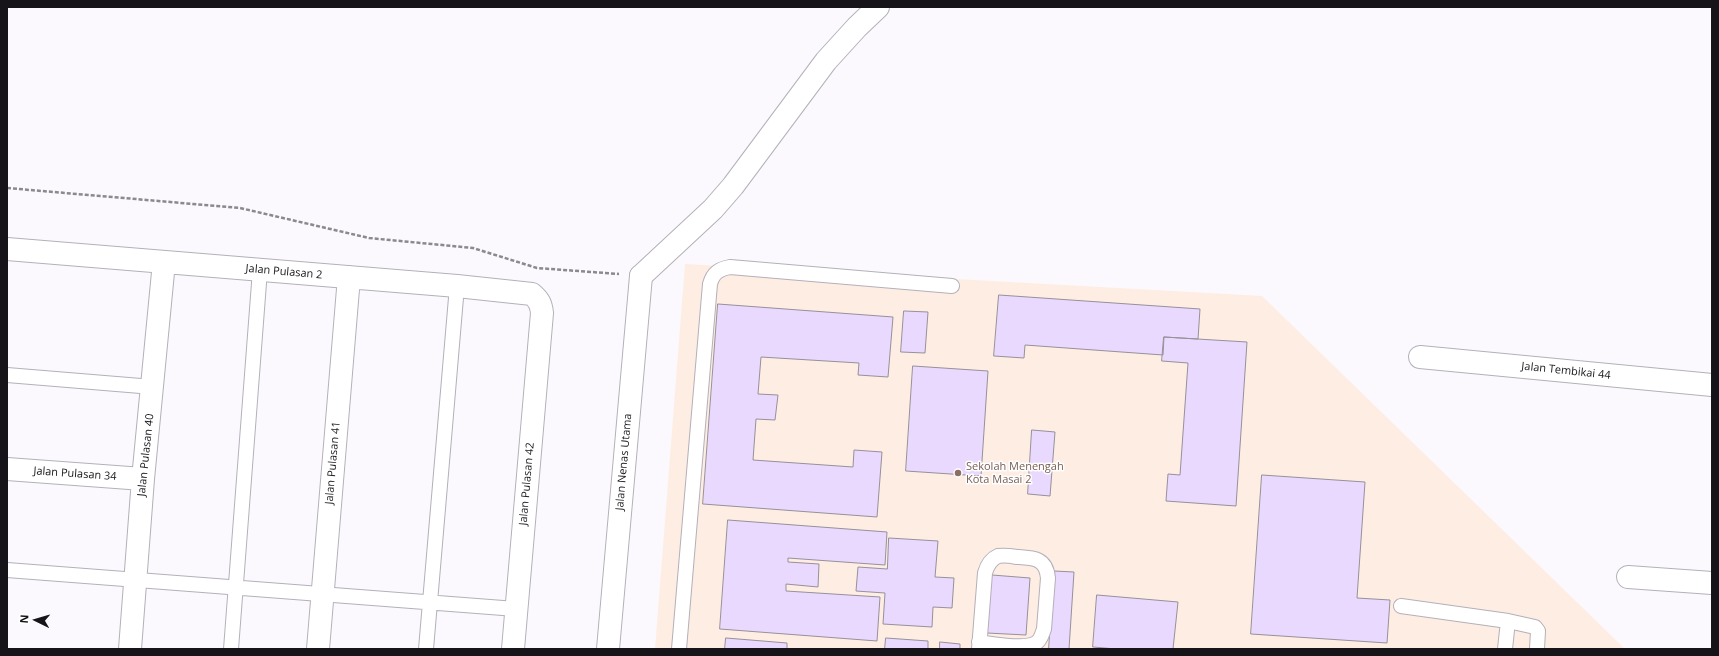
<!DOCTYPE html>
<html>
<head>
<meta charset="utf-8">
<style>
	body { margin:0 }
	#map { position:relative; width:1719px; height:656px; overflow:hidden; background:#fbf9fe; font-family:"Open Sans",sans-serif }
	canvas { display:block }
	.frame { position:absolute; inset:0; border:8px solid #161418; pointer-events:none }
	.north { position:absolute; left:16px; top:600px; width:40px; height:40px; -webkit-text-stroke:3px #fff; paint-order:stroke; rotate:275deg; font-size:11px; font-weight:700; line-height:16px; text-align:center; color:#161418 }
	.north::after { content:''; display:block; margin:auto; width:14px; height:18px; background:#161418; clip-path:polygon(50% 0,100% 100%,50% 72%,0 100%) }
</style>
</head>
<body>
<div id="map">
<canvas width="1719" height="656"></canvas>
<div class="frame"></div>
<div class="north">N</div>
</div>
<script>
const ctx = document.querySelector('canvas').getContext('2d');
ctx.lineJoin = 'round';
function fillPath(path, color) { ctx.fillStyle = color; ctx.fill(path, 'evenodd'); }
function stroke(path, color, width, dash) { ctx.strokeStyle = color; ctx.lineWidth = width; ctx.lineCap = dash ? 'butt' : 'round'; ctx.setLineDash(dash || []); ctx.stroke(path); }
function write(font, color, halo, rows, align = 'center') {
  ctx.font = font + ' "Open Sans",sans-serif'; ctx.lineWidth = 3; ctx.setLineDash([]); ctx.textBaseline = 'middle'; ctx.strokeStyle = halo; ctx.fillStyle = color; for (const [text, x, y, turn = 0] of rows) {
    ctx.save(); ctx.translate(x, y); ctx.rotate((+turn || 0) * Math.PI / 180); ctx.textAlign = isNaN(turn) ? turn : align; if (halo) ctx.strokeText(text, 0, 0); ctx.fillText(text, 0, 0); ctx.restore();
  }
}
fillPath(new Path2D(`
	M685 264 1262 296 1625 649H655Z`), '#feede2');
const building = new Path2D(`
	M999 295 1200 309 1198 339 1164 337 1163 355 1025 345 1024 358 994 356Z
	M718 304 893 317 888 377 858 375 859 363 761 357 758 394 778 395 775 420 756 419 753 460 853 467 854 450 882 452 877 517 703 504Z
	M904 311 928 312 925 353 901 352Z
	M1164 337 1247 342 1236 506 1166 501 1168 474 1180 475 1188 363 1162 361Z
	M913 366 988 371 981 476 906 471Z
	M1032 430 1055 432 1050 496 1028 494Z
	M1262 475 1365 482 1357 598 1390 600 1387 643 1251 634Z
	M728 520 887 532 885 565 788 558V562L819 564 818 587 786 584V591L880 597 877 641 720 629Z
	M889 538 938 541 935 577 954 578 952 608 933 607 932 627 883 624 885 593 856 591 858 567 887 569Z
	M1054 571 1074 572 1069 649H1049Z
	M992 575 1030 578 1026 635 987 633Z
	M1097 595 1178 602 1173 649H1116L1093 647Z
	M726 638 787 643V649H725Z
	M886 638 928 641V649H885Z
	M940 642 960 644V649H940Z`);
fillPath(building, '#ead9fe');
stroke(building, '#96919b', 1);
const lane = new Path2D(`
	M7 375 153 387
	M7 570 516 609
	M1401 606 1508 621 1535 627 1538 631 1537 649
	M231 649 260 270
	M426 649 457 286
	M679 649 710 284C713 273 719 269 730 267L952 286
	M979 649 985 573C987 566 991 559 998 556 1004 555 1011 556 1017 557 1034 558 1046 558 1048 578L1044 629C1042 634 1041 640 1036 643 1025 650 993 644 979 642
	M1505 649 1508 621`);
const street = new Path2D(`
	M7 249 457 286 532 294C539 300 541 304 542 313L513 649
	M641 276 713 209 733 186 826 61 857 27 878 7
	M1420 357 1712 385
	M7 469 143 479
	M1628 577 1712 583
	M130 649 143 479 164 262
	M318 649 349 277`);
const secondary = new Path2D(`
	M608 649 641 276`);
stroke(lane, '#b4b0ba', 16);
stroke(street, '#b4b0ba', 24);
stroke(secondary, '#b4b0ba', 24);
stroke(new Path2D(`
	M7 188 240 208 369 238 473 248 537 268 619 274`), '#8b898d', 2.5, [4, 2]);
stroke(lane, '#fff', 14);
stroke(street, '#fff', 22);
stroke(secondary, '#fff', 22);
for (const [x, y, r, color] of [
	[958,473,4,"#8d6e63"]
]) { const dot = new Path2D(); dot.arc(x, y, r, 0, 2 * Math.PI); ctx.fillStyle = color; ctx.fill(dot); stroke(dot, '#fff', 1.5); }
write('11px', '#161418', '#fff', [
	["Jalan Pulasan 2",284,272,5],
	["Jalan Tembikai 44",1566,371,6],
	["Jalan Pulasan 40",146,455,-84],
	["Jalan Nenas Utama",624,462,-85],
	["Jalan Pulasan 41",333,463,-85],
	["Jalan Pulasan 34",75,474,4],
	["Jalan Pulasan 42",527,484,-85]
]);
write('11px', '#785e54', '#fff', [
	["Sekolah Menengah",966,467],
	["Kota Masai 2",966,480]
], 'left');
</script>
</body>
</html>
